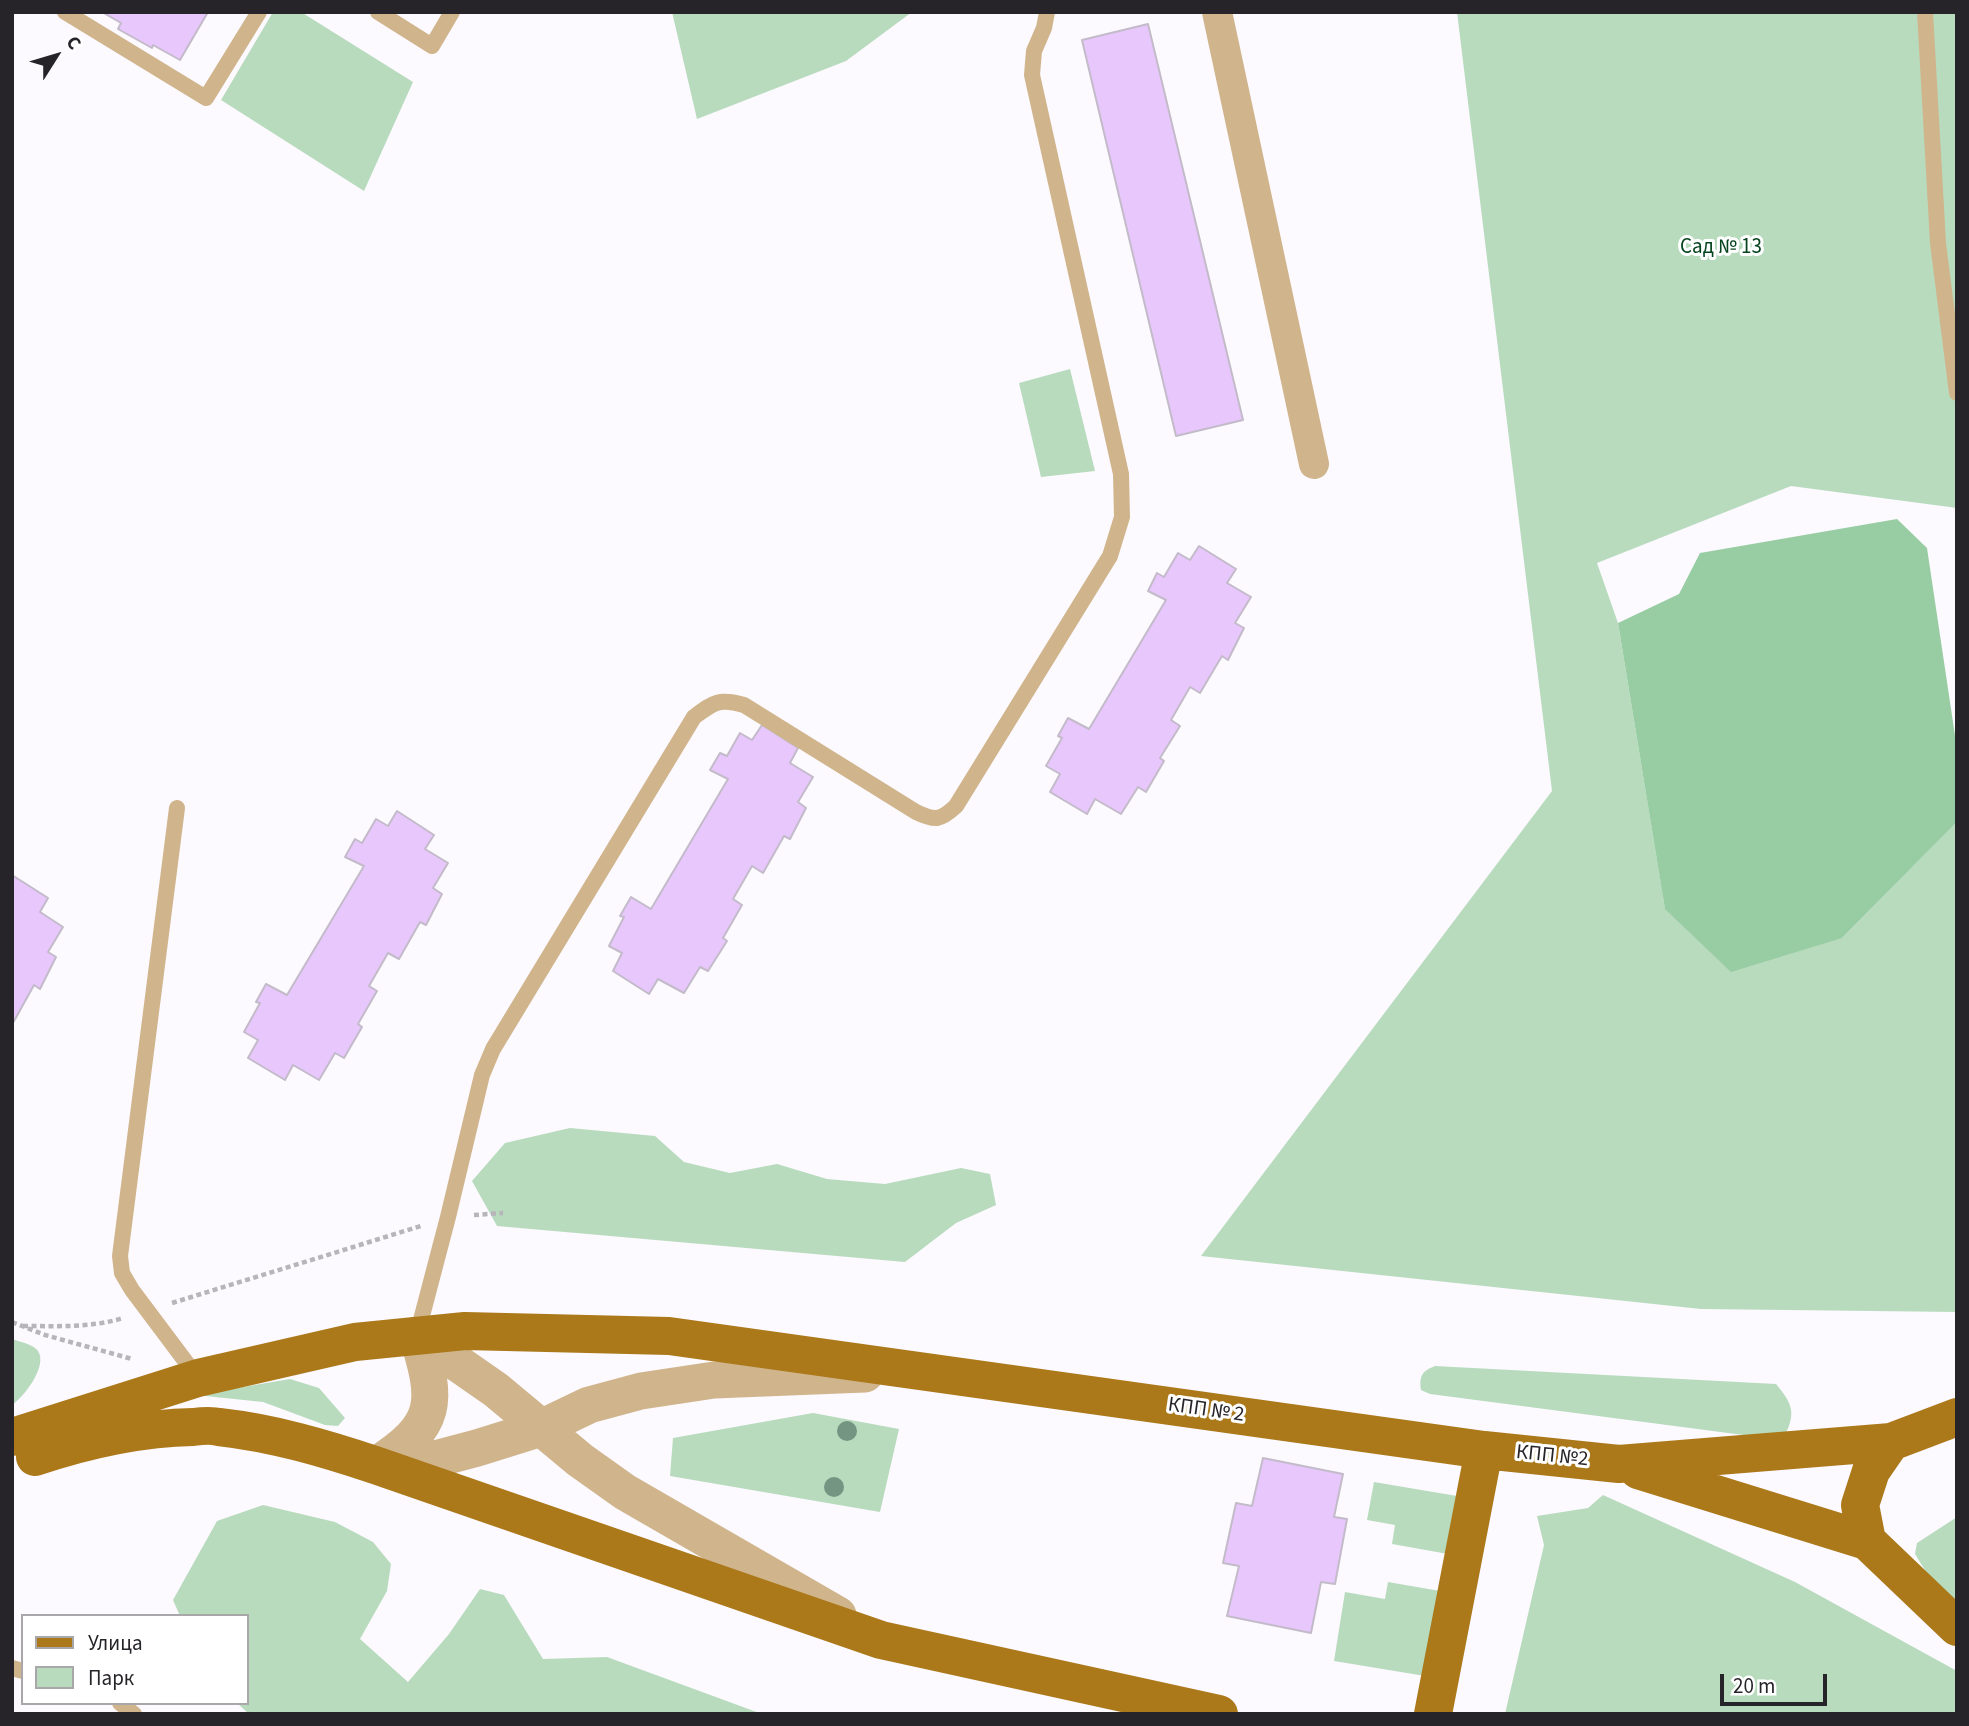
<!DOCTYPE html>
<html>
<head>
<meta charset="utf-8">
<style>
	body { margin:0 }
	#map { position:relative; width:1969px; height:1726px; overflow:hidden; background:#fcf9ff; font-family:"Source Sans 3",sans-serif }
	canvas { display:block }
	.frame { position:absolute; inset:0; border:14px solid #272429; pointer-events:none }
	.legend { position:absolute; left:21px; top:1614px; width:228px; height:91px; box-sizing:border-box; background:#fff; border:2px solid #a9a7a9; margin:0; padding:9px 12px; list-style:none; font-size:21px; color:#272429 }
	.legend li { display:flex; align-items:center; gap:14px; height:35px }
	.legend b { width:35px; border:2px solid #a9a7a9 }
	.north { position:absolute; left:21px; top:21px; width:70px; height:70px; -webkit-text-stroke:5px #fff; paint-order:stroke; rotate:53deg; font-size:19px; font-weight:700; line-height:28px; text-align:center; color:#272429 }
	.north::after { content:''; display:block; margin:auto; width:24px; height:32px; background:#272429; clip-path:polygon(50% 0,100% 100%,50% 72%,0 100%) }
	.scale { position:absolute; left:1720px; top:1674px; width:107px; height:32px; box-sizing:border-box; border:4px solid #272429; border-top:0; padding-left:9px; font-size:21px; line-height:24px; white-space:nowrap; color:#272429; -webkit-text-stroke:5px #fff; paint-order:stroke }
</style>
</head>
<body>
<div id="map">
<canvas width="1969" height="1726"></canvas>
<div class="frame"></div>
<ul class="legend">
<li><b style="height:9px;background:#ab791a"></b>Улица</li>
<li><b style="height:19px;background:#b8dbbe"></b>Парк</li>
</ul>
<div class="north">С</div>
<div class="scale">20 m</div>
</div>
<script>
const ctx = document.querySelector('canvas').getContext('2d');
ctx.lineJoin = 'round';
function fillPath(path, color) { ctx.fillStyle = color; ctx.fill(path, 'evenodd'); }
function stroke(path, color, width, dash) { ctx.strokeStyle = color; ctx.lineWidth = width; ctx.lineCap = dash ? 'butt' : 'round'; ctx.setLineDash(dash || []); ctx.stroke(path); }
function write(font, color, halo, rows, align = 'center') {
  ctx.font = font + ' "Source Sans 3",sans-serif'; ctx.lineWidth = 6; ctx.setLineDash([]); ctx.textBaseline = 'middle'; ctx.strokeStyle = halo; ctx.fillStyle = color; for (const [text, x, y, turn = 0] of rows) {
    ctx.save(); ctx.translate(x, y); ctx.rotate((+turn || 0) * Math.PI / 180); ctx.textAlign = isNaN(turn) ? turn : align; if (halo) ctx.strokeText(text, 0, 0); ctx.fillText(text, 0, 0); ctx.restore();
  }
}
fillPath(new Path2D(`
	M273 12H301L413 82 364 191 221 100Z
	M672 12H912L846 61 697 119Z
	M1457 12H1957V508L1791 486 1597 563 1618 623 1665 908 1842 938 1957 822V1312L1701 1309 1201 1256 1552 791Z
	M1070 369 1095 471 1041 477 1019 383Z
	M570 1128 655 1136 684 1162 730 1173 777 1164 827 1179 885 1184 961 1168 990 1174 996 1205 956 1223 905 1262 497 1226 472 1181 505 1143Z
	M12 1339C20 1342 33 1344 38 1351 48 1366 24 1397 12 1405Z
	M1435 1366 1776 1384C1791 1402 1797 1412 1785 1435L1774 1439 1430 1394 1421 1390C1419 1376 1422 1371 1435 1366Z
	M290 1379 319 1388 345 1418 338 1426 325 1425 263 1402 196 1395Z
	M813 1413 899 1429 880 1512 670 1476 673 1438Z
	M1374 1482 1457 1496 1448 1554 1392 1544 1395 1525 1367 1520Z
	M1603 1495 1795 1582 1957 1671V1714H1505L1544 1545 1537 1516 1588 1508Z
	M263 1505 335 1522 373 1542 391 1564 387 1591 360 1639 408 1682 449 1634 480 1589 504 1595 543 1659 607 1657 762 1714H249L237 1703H247V1616H180L173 1600 217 1521Z
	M1957 1517V1607L1939 1593 1915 1554 1917 1543Z
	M1388 1582 1440 1591 1425 1676 1334 1661 1345 1592 1385 1599Z`), '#b8dbbe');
fillPath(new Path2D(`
	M1897 519 1927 548 1957 749V822L1842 938 1731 972 1665 909 1618 623 1679 594 1700 553Z`), '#98cda3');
const building = new Path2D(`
	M102 12H208L180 60 153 45 152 48 118 29 121 23Z
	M1148 24 1243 420 1176 436 1082 40Z
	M1199 546 1236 569 1227 583 1251 597 1235 623 1244 628 1228 660 1222 656 1200 693 1190 687 1171 720 1180 726 1160 758 1164 761 1146 792 1138 787 1121 814 1095 799 1087 814 1050 792 1060 774 1046 766 1062 738 1058 736 1068 718 1089 729 1166 600 1148 591 1157 573 1164 577 1178 553 1190 560Z
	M762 725 798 748 790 763 813 777 798 802 806 808 790 839 784 836 763 873 752 866 733 899 742 905 723 938 727 941 708 971 700 967 684 993 658 979 649 994 613 971 622 953 609 946 624 917 620 916 631 897 651 909 728 779 710 770 720 753 727 756 740 733 752 740Z
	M397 811 434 835 425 849 448 863 433 888 442 894 426 925 420 922 399 959 388 953 369 986 377 991 358 1024 362 1027 344 1058 335 1053 319 1080 293 1065 285 1080 248 1058 258 1040 244 1032 260 1003 256 1002 266 984 287 995 364 866 345 857 355 839 362 843 376 819 388 826Z
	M12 875 48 898 40 912 63 927 48 952 56 957 40 989 34 985 13 1023Z
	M1263 1458 1343 1474 1334 1517 1347 1519 1335 1584 1321 1582 1311 1633 1227 1616 1239 1566 1223 1563 1236 1503 1252 1506Z`);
fillPath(building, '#e8c7fd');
stroke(building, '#c3bbc9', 2);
stroke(new Path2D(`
	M474 1215 503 1213
	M172 1303 421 1226
	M12 1322 45 1335 132 1359
	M23 1326C57 1326 91 1328 123 1318`), '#b7b4ba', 4.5, [5, 3.5]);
stroke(new Path2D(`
	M65 12 206 98 259 12
	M378 12 432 46 452 12
	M1925 12 1938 243 1957 393
	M177 808 120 1256 122 1273 132 1290 198 1378
	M417 1335 448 1217 482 1075 493 1049 694 717C714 702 719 698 744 705L916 812C935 821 940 821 956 806L1110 556 1122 517 1121 474 1032 75 1034 51 1044 28 1047 12
	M12 1668 23 1671
	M120 1703 134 1714`), '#d0b58c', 16);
stroke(new Path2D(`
	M1217 12 1314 464`), '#d0b58c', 30);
stroke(new Path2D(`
	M417 1335 496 1390 580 1460 625 1492 838 1615
	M375 1465 428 1461 477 1448 541 1428 589 1405 641 1391 714 1380 865 1374
	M376 1465C439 1425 438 1402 417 1335`), '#d0b58c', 37);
stroke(new Path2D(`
	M12 1437 198 1378 355 1342 465 1331 669 1336 1484 1450 1619 1464 1891 1442 1957 1417
	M35 1457C86 1440 139 1428 193 1427 201 1426 211 1425 219 1427 273 1433 324 1448 375 1465L881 1640 1219 1714
	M1638 1470 1867 1541 1957 1627
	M1867 1541 1860 1505 1871 1471 1891 1442
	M1433 1714 1484 1450`), '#ab791a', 38);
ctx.fillStyle = '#759583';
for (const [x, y] of [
	[847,1431],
	[834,1487]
]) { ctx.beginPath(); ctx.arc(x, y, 10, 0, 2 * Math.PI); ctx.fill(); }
write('21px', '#06441e', '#fff', [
	["Сад № 13",1721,248]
]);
write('21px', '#272429', '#fff', [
	["КПП № 2",1206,1411,8],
	["КПП №2",1552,1457,6]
]);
</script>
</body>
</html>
